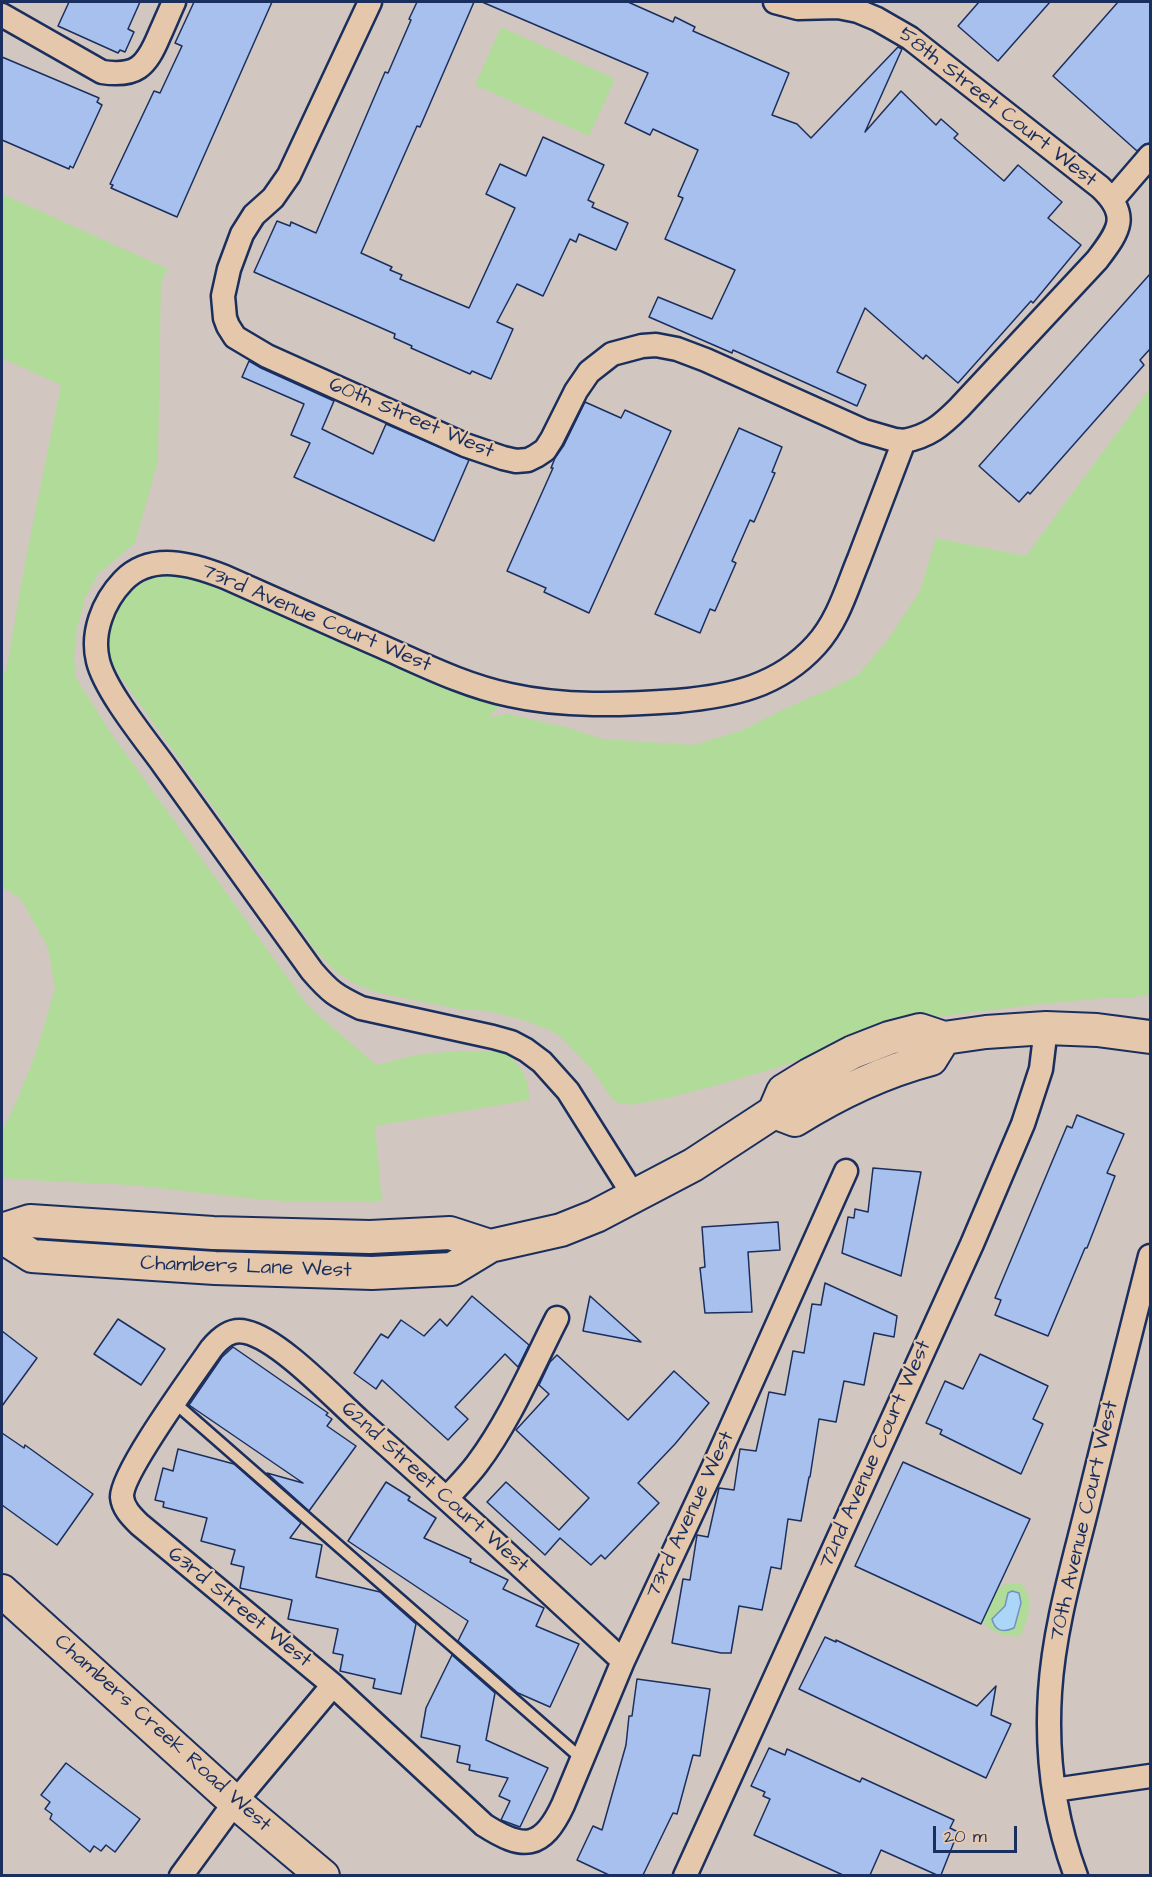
<!DOCTYPE html>
<html>
<head>
<meta charset="utf-8">
<style>
	body { margin:0 }
	#map { position:relative; width:1152px; height:1877px; overflow:hidden; background:#d2c6c0; font-family:"Architects Daughter",sans-serif }
	canvas { display:block }
	.frame { position:absolute; inset:0; border:3px solid #1b2f5e; pointer-events:none }
	.scale { position:absolute; left:933px; top:1826px; width:84px; height:27px; box-sizing:border-box; border:3px solid #1b2f5e; border-top:0; padding-left:8px; font-size:18px; line-height:21px; white-space:nowrap; color:#1b2f5e; -webkit-text-stroke:4px #e5c8ac; paint-order:stroke }
</style>
</head>
<body>
<div id="map">
<canvas width="1152" height="1877"></canvas>
<div class="frame"></div>
<div class="scale">20 m</div>
</div>
<script>
const ctx = document.querySelector('canvas').getContext('2d');
ctx.lineJoin = 'round';
function fillPath(path, color) { ctx.fillStyle = color; ctx.fill(path, 'evenodd'); }
function stroke(path, color, width, dash) { ctx.strokeStyle = color; ctx.lineWidth = width; ctx.lineCap = dash ? 'butt' : 'round'; ctx.setLineDash(dash || []); ctx.stroke(path); }
function write(font, color, halo, rows, align = 'center') {
  ctx.font = font + ' "Architects Daughter",sans-serif'; ctx.lineWidth = 4.5; ctx.setLineDash([]); ctx.textBaseline = 'middle'; ctx.strokeStyle = halo; ctx.fillStyle = color; for (const [text, x, y, turn = 0] of rows) {
    ctx.save(); ctx.translate(x, y); ctx.rotate((+turn || 0) * Math.PI / 180); ctx.textAlign = isNaN(turn) ? turn : align; if (halo) ctx.strokeText(text, 0, 0); ctx.fillText(text, 0, 0); ctx.restore();
  }
}
fillPath(new Path2D(`
	M501 27 615 79 589 136 475 85Z
	M2 194 168 269 161 282 158 461 135 543 98 574 85 598 77 628 74 656 76 678 110 732 308 1006 376 1065 416 1055 458 1051 506 1052C521 1066 530 1079 529 1100L375 1126 382 1201H283L247 1198 131 1185 48 1181 10 1179 2 1176V1132L19 1096 38 1047 55 988 48 948 21 899 2 887V677L7 666 26 558 61 385 2 358Z
	M1150 388V994L1131 998H1106L1039 1004 935 1017 874 1034 772 1069 707 1088 663 1099 630 1105 619 1103 613 1100 590 1067 560 1036 550 1030 523 1020 488 1011 459 1009 379 993 355 984 336 972 316 951 117 672 104 646 110 613 130 591 141 584 156 577 179 573 192 575 509 695 488 718 507 714 569 728 602 739 694 745 743 730 782 710 830 689 858 675 887 641 920 591 936 538 1026 556Z
	M1021 1583C1036 1602 1028 1615 1021 1636 1005 1638 993 1633 982 1622L998 1588 1007 1584Z`), '#b0db99');
const water = new Path2D(`
	M1012 1591 1019 1593 1021 1603 1015 1625 1014 1628C1003 1633 995 1631 992 1619L1005 1606 1008 1593Z`);
fillPath(water, '#acd6f7');
stroke(water, '#7293ba', 1.5);
const building = new Path2D(`
	M69 2H140L128 29 134 32 125 52 120 50 118 53 58 26Z
	M194 2H272L177 217 111 188 113 185 110 184 154 91 160 93 182 46 175 43Z
	M417 2H474L420 127 417 126 361 253 392 267 390 270 402 275 400 279 469 308 515 208 486 194 500 164 526 176 543 137 604 165 588 200 594 203 592 207 628 223 616 250 579 234 576 242 570 239 543 296 517 284 497 322 513 329 491 379 472 371 470 374 411 348 412 346 394 338 395 334 254 272 277 221 290 226 291 222 316 233 385 72 388 73 411 20 409 19Z
	M482 2H628L673 22 675 17 695 27 693 31 789 73 772 115 797 124 811 138 898 47 902 49 865 132 901 91 936 125 941 119 958 134 954 138 1004 181 1018 165 1062 202 1048 218 1081 245 1033 303 1031 301 958 383 926 355 923 359 865 308 837 372 866 385 857 406 733 350 732 353 649 317 658 297 712 319 735 270 665 239 683 198 678 196 698 150 653 129 650 135 625 123 648 73Z
	M979 2H1050L998 61 958 26Z
	M1118 2H1150V143L1145 144 1137 151 1053 76Z
	M2 57 99 98 97 102 102 105 73 168 70 166 69 169 2 140Z
	M1150 274V349L1140 360 1144 365 1030 494 1028 492 1019 502 979 466Z
	M249 361 261 368 334 401 322 429 373 454 386 424 469 460 434 541 294 477 310 443 291 435 304 404 242 377Z
	M585 402 621 418 625 410 671 431 589 613 544 592 546 588 507 571 553 468H551L555 458 564 445Z
	M739 428 782 447 772 472 775 473 754 522 750 520 732 561 736 563 715 611 710 609 700 633 655 614Z
	M1077 1115 1124 1134 1107 1173 1115 1176 1087 1248H1085L1048 1336 995 1315 1001 1300 995 1298 1067 1126 1072 1128Z
	M873 1168 921 1172 901 1276 842 1253 848 1217 854 1218 855 1209 868 1212Z
	M778 1222 780 1250 748 1252 752 1312 705 1313 700 1268 705 1267 702 1227Z
	M825 1283 897 1316 894 1337 874 1333 864 1385 844 1381 836 1422 819 1419 810 1477H809L801 1521 788 1519 781 1569 771 1567 762 1610 739 1606 731 1653H721L672 1643 683 1579 690 1580 697 1535 708 1537 719 1488 734 1490 740 1449 756 1451 769 1392 785 1395 793 1351 804 1353 812 1304 821 1305Z
	M472 1296 529 1345 518 1367 505 1354 455 1407 468 1419 448 1440 382 1380 376 1389 354 1373 381 1334 388 1338 401 1320 424 1336 440 1319 447 1326Z
	M590 1296 641 1342 583 1331Z
	M118 1319 165 1349 141 1385 94 1354Z
	M2 1331 37 1358 2 1406Z
	M233 1347 328 1413 326 1415 332 1419 327 1426 356 1446 309 1511 267 1473 303 1483 189 1405 222 1357Z
	M980 1354 1048 1386 1033 1419 1043 1424 1021 1474 940 1434 942 1430 926 1423 945 1381 963 1389Z
	M557 1355 628 1420 674 1371 709 1403 675 1444 638 1483 659 1503 605 1559 601 1555 591 1565 560 1538 545 1555 487 1502 506 1482 559 1530 589 1498 516 1430 549 1394 539 1385 550 1362Z
	M2 1433 24 1448 25 1445 93 1494 57 1545 2 1505Z
	M178 1449 234 1464 301 1523 290 1538 322 1545 316 1577 380 1592 416 1624 401 1694 373 1688 375 1679 340 1671 343 1655 333 1653 338 1629 288 1619 292 1600 240 1588 244 1567 231 1564 235 1550 201 1541 207 1518 163 1507 164 1502 155 1500 163 1468 173 1471Z
	M903 1462 1030 1519 981 1624 855 1566Z
	M386 1482 410 1497 408 1500 436 1518 424 1538 471 1559 470 1562 508 1580 503 1589 544 1608 536 1626 579 1644 550 1707 518 1693 458 1641 468 1621 348 1541Z
	M825 1637 836 1642V1640L977 1706 996 1686 991 1715 1011 1724 986 1778 799 1689Z
	M452 1655 495 1693 486 1740 548 1768 520 1827 501 1820 510 1801 499 1796 508 1778 469 1770 470 1765 457 1762 460 1746 421 1737 426 1708Z
	M637 1679 710 1689 700 1756 693 1755 677 1814 673 1813 643 1875H609L577 1860 593 1826 602 1830 626 1745 629 1716H632Z
	M769 1748 785 1755 787 1749 860 1782 862 1778 954 1820 950 1828 958 1832 941 1875H937L881 1850 870 1875H843L754 1835 770 1799 763 1796 765 1792 751 1786Z
	M66 1763 140 1819 115 1852 106 1845 101 1851 94 1846 90 1852 50 1819 52 1814 45 1809 50 1802 41 1795Z`);
fillPath(building, '#a7c0ed');
stroke(building, '#1b2f5e', 1.5);
const lane = new Path2D(`
	M175 1403 582 1759`);
const street = new Path2D(`
	M370 2 289 175 273 198 254 215 242 234 229 269 223 296 225 318 228 326 235 337 267 356 465 445 503 458 516 461 528 460 536 456 545 450 552 439 576 391 589 372 612 354 642 346 656 345 677 349 706 360 864 431 895 440 904 441
	M2 15 102 72C136 77 146 67 159 36 164 25 169 13 174 2
	M1113 199 1150 156
	M634 1196 568 1091 542 1062 526 1050 511 1042 493 1037 361 1008C336 996 330 992 312 971 262 902 212 833 163 764 144 738 105 690 98 661 91 633 103 602 123 581 151 552 192 564 225 577 277 600 330 624 383 647 424 665 466 686 510 695 563 707 623 705 677 701 731 696 778 687 816 645 838 621 847 588 859 559 874 520 889 480 904 441 929 436 941 426 959 408L1097 260C1120 230 1130 215 1100 187L910 38 877 19 858 11 838 7 798 8 775 2
	M447 1498C457 1487 468 1476 477 1464 510 1420 532 1367 557 1318
	M623 1661C536 1580 449 1500 360 1421 333 1397 279 1339 246 1332 231 1328 220 1338 211 1349 194 1374 121 1473 122 1497 123 1508 131 1516 139 1524L333 1685 484 1825C523 1850 542 1850 563 1805L623 1661 713 1468 846 1171
	M1054 1790 1150 1776
	M181 1876 235 1802 333 1685
	M685 1876 972 1244 1023 1124 1041 1069 1046 1028
	M1076 1876C1054 1817 1046 1754 1050 1692 1054 1628 1073 1565 1088 1504 1108 1421 1129 1339 1150 1256`);
const secondary = new Path2D(`
	M774 1112 795 1120C838 1093 882 1072 931 1059L944 1038
	M2 1230 30 1221 213 1233 370 1237 450 1233 490 1246
	M2 1237 32 1256 61 1258 215 1268 372 1273 452 1269 490 1246 561 1230 596 1216 634 1196 693 1165 774 1112 783 1091 809 1075 853 1052 889 1038 920 1030 944 1038 986 1032 1046 1028 1097 1030 1150 1037
	M2 1591 235 1802 323 1876`);
stroke(lane, '#1b2f5e', 15);
stroke(street, '#1b2f5e', 27);
stroke(secondary, '#1b2f5e', 36);
stroke(lane, '#e5c8ac', 10);
stroke(street, '#e5c8ac', 22);
stroke(secondary, '#e5c8ac', 32);
write('21px', '#1b2f5e', '#e5c8ac', [
	["58th Street Court West",997,108,38],
	["60th Street West",411,419,23],
	["73rd Avenue Court West",316,619,23],
	["Chambers Lane West",246,1268,2],
	["72nd Avenue Court West",876,1455,-66],
	["62nd Street Court West",434,1488,42],
	["73rd Avenue West",691,1515,-65],
	["70th Avenue Court West",1085,1521,-77],
	["63rd Street West",239,1608,39],
	["Chambers Creek Road West",162,1734,42]
]);
</script>
</body>
</html>
